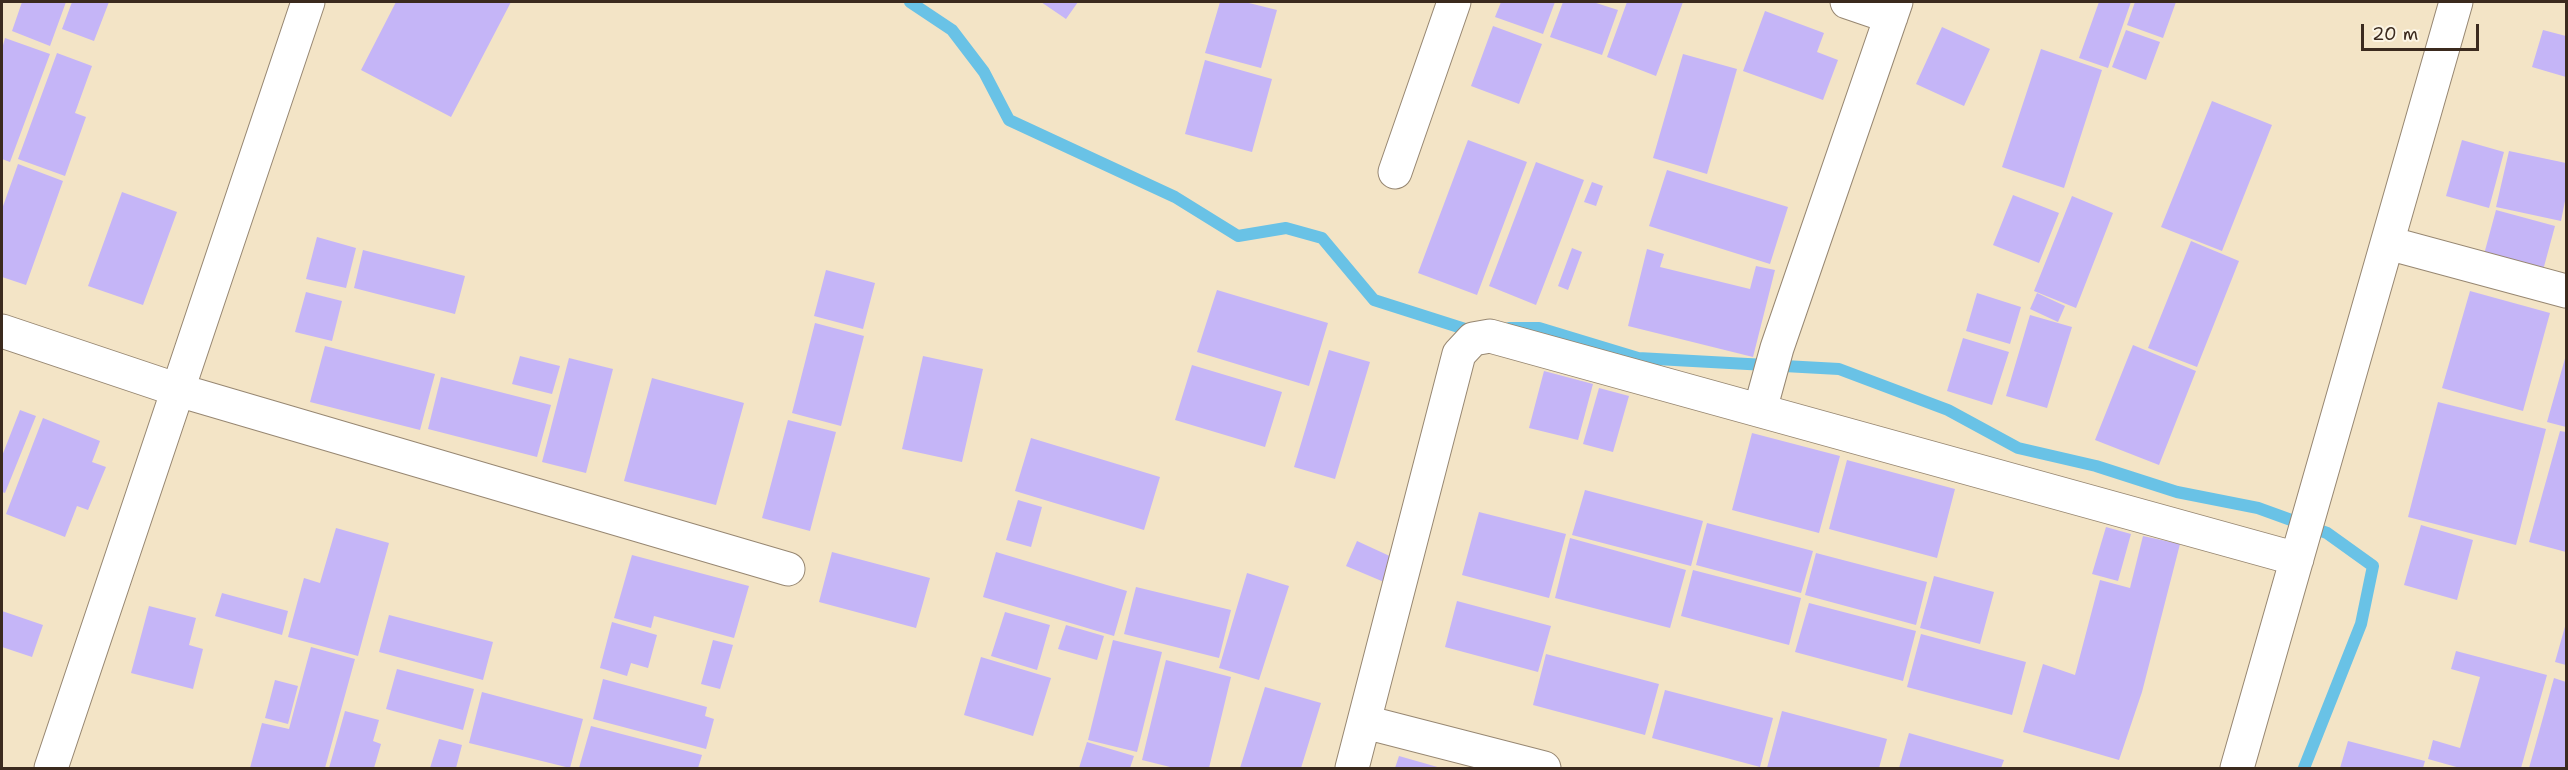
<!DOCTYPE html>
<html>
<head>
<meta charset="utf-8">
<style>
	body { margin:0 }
	#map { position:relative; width:2568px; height:770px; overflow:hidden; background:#f3e4c6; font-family:"Shantell Sans",sans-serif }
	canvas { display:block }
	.frame { position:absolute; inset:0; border:3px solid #3b2a1e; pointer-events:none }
	.scale { position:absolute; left:2361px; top:24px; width:118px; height:27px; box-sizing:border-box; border:3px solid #3b2a1e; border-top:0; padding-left:8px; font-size:18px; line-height:21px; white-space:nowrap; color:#3b2a1e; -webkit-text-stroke:4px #fcf5e5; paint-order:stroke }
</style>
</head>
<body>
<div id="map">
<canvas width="2568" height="770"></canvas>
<div class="frame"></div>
<div class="scale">20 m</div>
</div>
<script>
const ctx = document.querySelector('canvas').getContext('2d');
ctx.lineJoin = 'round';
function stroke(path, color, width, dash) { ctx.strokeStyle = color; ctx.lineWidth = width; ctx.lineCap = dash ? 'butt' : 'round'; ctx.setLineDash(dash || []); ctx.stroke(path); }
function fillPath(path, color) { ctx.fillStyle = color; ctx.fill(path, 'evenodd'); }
stroke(new Path2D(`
	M910 2 952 30 984 72 1009 120 1175 197 1238 236 1286 228 1322 238 1374 300 1465 329H1477
	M1509 328H1539L1638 358 1839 369 1948 410 2018 448 2096 466 2177 492 2258 508 2327 533 2373 566 2361 624 2304 768`), '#69c2e6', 12);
fillPath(new Path2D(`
	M22 2H66L50 46 12 31Z
	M72 2H109L94 41 62 29Z
	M396 2H511L451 117 361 70Z
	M1041 2H1078L1066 19Z
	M1220 2H1245L1277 10 1261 68 1205 53Z
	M1501 2H1555L1543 34 1495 17Z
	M1563 2H1593L1618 10 1602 55 1550 37Z
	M1627 2H1683L1656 76 1607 57Z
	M2099 2H2131L2108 68 2079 58Z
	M2135 2H2176L2163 38 2127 25Z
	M1765 11 1824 33 1817 52 1838 60 1823 100 1743 71Z
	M1493 26 1542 44 1519 104 1471 86Z
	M1942 27 1990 49 1964 106 1916 84Z
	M2126 30 2160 42 2146 80 2112 67Z
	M2543 30 2566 36V77L2532 67Z
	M5 38 50 54 10 162 2 159V49Z
	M2041 49 2102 70 2064 188 2002 167Z
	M57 53 92 66 75 113 86 117 65 176 18 159Z
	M1683 54 1737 69 1707 174 1653 158Z
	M1205 60 1272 79 1252 152 1185 134Z
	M2212 101 2272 125 2222 251 2161 227Z
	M1468 140 1527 162 1477 295 1418 273Z
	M2462 140 2504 152 2489 208 2446 196Z
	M2509 151 2566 163V196L2561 221 2496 207Z
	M1536 162 1584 180 1536 305 1489 286Z
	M18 164 63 181 26 285 2 277V209Z
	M1667 170 1788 207 1770 264 1649 226Z
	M1592 182 1603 186 1596 206 1584 202Z
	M122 192 177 212 143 305 88 286Z
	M2013 195 2059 213 2039 263 1993 245Z
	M2072 196 2113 213 2076 308 2034 291Z
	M2496 210 2555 226 2542 274 2483 258Z
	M317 237 356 248 346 288 306 279Z
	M2191 241 2239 261 2197 367 2148 348Z
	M1572 248 1582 252 1568 290 1558 286Z
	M1647 249 1664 254 1660 267 1750 289 1756 266 1775 270 1753 357 1628 326Z
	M363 250 465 276 455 314 354 288Z
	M826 270 875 283 863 329 814 316Z
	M1217 290 1328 323 1309 386 1197 352Z
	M2470 291 2550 313 2523 411 2442 388Z
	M306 292 342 301 332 341 295 332Z
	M1977 293 2021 307 2010 344 1966 331Z
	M2037 293 2065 306 2058 322 2030 309Z
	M2030 315 2072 327 2047 408 2006 396Z
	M815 323 864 336 841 426 792 413Z
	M1963 338 2009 352 1992 405 1947 391Z
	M2133 345 2196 371 2159 465 2095 440Z
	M325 346 435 374 420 430 310 402Z
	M1329 350 1370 362 1335 479 1294 467Z
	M2566 355V427L2547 422Z
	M520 356 560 366 552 394 512 384Z
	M923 356 983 369 962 462 902 449Z
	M569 358 613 369 586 473 542 462Z
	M1192 365 1282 392 1265 447 1175 420Z
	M1544 371 1593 384 1578 440 1529 428Z
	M441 377 551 405 537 457 428 429Z
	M652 378 744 403 716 505 624 481Z
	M1599 388 1629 396 1613 452 1583 444Z
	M2438 402 2546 429 2516 545 2408 517Z
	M20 410 36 416 5 493 2 492V456Z
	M43 418 100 441 92 462 106 467 88 510 77 506 65 537 6 514Z
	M788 420 836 432 810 531 762 518Z
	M2560 431 2566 432V552L2529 542Z
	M1752 433 1840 456 1819 533 1732 510Z
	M1031 438 1160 477 1144 530 1015 491Z
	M1847 460 1955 489 1937 558 1829 529Z
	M1585 490 1703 521 1691 566 1572 535Z
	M1018 500 1042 507 1031 547 1006 540Z
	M1479 512 1566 534 1549 598 1462 575Z
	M1707 523 1813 551 1801 593 1696 565Z
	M2421 525 2473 540 2457 600 2404 585Z
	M2106 527 2131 534 2118 581 2092 574Z
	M336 528 389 543 358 656 288 637 304 578 320 583Z
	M2143 536 2180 544 2142 692 2119 760 2023 732 2043 664 2075 675 2100 580 2130 588Z
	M1570 538 1686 570 1670 628 1555 598Z
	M1357 541 1394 558 1384 582 1346 566Z
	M832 552 930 578 916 628 819 602Z
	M996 552 1127 591 1114 636 983 597Z
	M1816 553 1927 582 1916 625 1805 595Z
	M632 555 749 586 734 638 654 616 651 628 614 618Z
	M1693 570 1801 598 1789 645 1681 616Z
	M1247 573 1289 586 1259 680 1219 668Z
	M1934 576 1994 592 1980 644 1920 628Z
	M1136 587 1231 610 1219 658 1124 634Z
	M222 593 288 611 282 635 215 616Z
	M1457 601 1551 626 1538 672 1445 647Z
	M1809 603 1916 631 1903 681 1795 652Z
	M149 606 196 618 189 645 203 649 193 689 131 673Z
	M2 611 43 625 32 657 2 647Z
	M1005 612 1050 625 1037 670 991 656Z
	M389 615 493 642 483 680 379 652Z
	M612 622 657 635 648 668 631 663 627 676 600 668Z
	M2566 623V665L2555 662Z
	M1066 625 1104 636 1097 660 1058 649Z
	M1921 634 2026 662 2012 715 1907 687Z
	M713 640 733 645 720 689 701 684Z
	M1113 640 1162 652 1137 752 1088 740Z
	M311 647 355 659 325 768H250L262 723 289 729Z
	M2456 651 2547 675 2521 768H2460L2428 759 2433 740 2460 748 2480 677 2451 669Z
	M1546 654 1659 684 1645 735 1533 705Z
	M981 657 1051 678 1033 736 964 715Z
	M1166 660 1231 677 1209 768H1174L1142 760Z
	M397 669 474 689 463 730 386 709Z
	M2554 678 2566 682V768H2529Z
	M603 679 707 707 705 716 714 719 706 749 593 719Z
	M275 680 298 686 288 724 265 718Z
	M1265 687 1321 703 1301 768H1240Z
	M1665 690 1773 718 1760 767 1652 738Z
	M482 692 583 719 570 768 469 743Z
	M345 711 379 720 373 741 381 744 374 768H329Z
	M1782 711 1887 739 1879 768H1767Z
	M591 726 702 755 698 768H579Z
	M1909 733 2004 760 2001 768H1899Z
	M439 739 462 745 456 768H430Z
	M2348 741 2425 761 2423 768H2340Z
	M1087 742 1134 756 1130 768H1079Z
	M1399 756 1441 768H1395Z`), '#c5b5f7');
const minor = new Path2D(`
	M1847 2 1891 17
	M1395 172 1454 2
	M2388 243 2566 291
	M2 331 178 390 788 569
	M1760 410 1777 348 1896 2
	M1365 722 1544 768
	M51 768 308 2
	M1352 768 1459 354 1473 339 1490 336 2297 559
	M2237 768 2456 2`);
stroke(minor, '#978772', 35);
stroke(minor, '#fff', 33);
</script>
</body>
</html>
